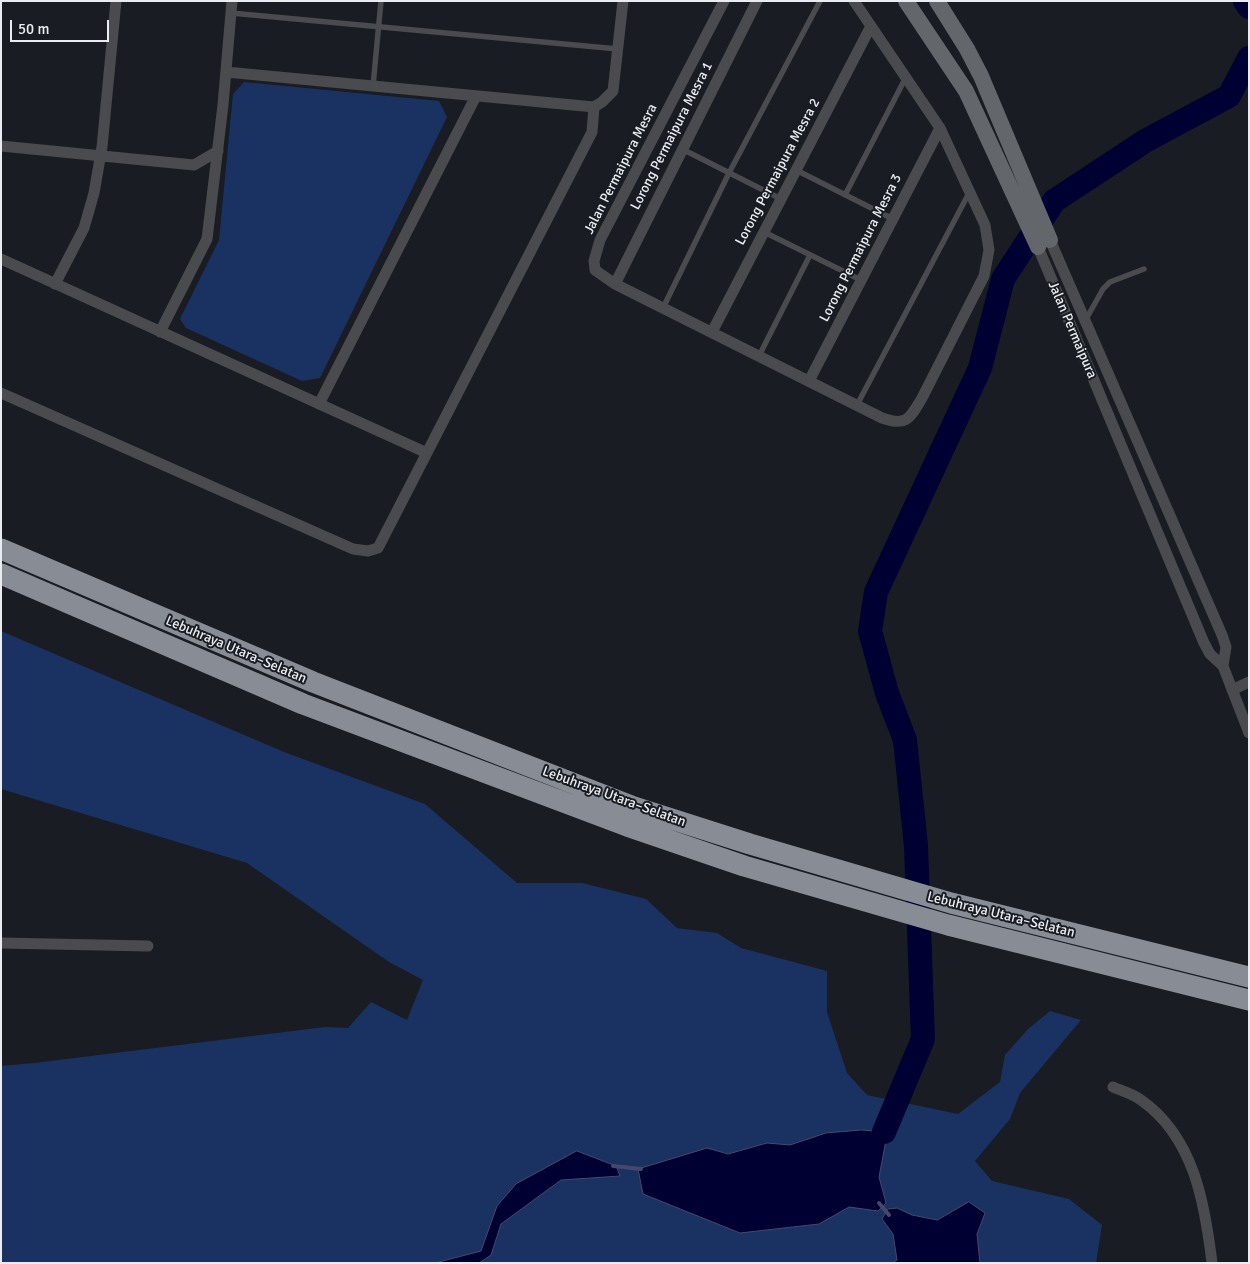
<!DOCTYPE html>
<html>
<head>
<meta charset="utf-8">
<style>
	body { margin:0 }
	#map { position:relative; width:1250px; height:1264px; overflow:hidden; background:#191c22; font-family:Signika,sans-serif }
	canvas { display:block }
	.frame { position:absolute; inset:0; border:2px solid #e9ecf0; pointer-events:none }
	.scale { position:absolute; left:10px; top:20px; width:99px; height:22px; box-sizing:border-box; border:2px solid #e9ecf0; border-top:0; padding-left:6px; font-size:15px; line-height:18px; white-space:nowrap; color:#e9ecf0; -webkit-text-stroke:4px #191c22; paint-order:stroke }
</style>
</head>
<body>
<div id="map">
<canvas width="1250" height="1264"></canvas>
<div class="frame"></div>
<div class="scale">50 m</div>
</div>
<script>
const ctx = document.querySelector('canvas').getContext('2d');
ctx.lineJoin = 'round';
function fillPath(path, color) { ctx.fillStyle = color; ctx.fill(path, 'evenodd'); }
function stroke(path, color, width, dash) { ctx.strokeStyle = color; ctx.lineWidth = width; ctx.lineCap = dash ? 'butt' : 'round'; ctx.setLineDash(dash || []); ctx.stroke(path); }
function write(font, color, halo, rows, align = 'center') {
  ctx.font = font + ' Signika,sans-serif'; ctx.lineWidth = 4; ctx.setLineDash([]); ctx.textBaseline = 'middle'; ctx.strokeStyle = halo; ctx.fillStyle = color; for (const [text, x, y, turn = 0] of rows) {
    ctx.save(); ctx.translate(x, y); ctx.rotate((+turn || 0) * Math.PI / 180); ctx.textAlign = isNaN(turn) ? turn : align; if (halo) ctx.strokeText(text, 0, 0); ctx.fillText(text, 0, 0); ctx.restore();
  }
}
fillPath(new Path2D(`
	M244 82 439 101 447 117 320 378 302 381 186 328 180 319 219 240 233 94Z
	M1 631 284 752 425 804 517 883H582L646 899 677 928 717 933 741 948 827 971V1012L847 1073 867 1095 958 1114 1000 1082 1005 1055 1028 1029 1050 1011 1081 1020 1020 1093 1010 1119 975 1161 992 1181 1069 1199 1102 1225 1096 1263H1V1066L34 1063 325 1027 348 1028 371 1002 407 1020 423 980 389 962 247 863 1 789Z`), '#1a3261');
const water = new Path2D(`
	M862 1130 884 1132 886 1140 879 1177 886 1203 878 1211 849 1207 819 1224 740 1233 643 1194 638 1169 707 1148 728 1154 767 1143 790 1145 826 1133Z
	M577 1151 616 1166 620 1176 561 1180 501 1224 491 1255 479 1263H435L481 1251 497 1206 516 1184Z
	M969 1202 985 1213 977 1234 980 1263H892L897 1260 893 1234 882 1219 888 1209 897 1208 912 1215 937 1220Z`);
fillPath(water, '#003');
stroke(water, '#46476c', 1);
stroke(new Path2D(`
	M613 1166 641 1169
	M879 1203 889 1215`), '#46476c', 4);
stroke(new Path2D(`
	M1245 1 1249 7
	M884 1132 923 1039 916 846 905 740 887 693 870 631 876 592 980 368 1003 279 1054 201 1145 141 1229 96 1249 58`), '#003', 24);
stroke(new Path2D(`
	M231 13 618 49
	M373 86 381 1
	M682 149 781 199
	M796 170 893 219
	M845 195 906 77
	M764 232 861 280
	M663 308 729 173 820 1
	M1085 321 1103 289 1110 282 1144 269
	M759 356 810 255
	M857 405 969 193`), '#494b4e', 5.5);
stroke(new Path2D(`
	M724 1 600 240 594 261 595 270 615 284 882 418C907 427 910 418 922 398L984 276 989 250 985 225 940 128 854 1
	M226 72 594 107 602 102 613 91 623 1
	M1 146 194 165 218 151
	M1050 240 1222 635 1226 647 1223 666
	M1038 247 1204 643 1210 654 1223 666 1249 733
	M1 259 427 453
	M55 284 84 228 94 193 102 147 116 1
	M615 284 757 1
	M160 332 207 239 223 105 232 1
	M712 332 871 26
	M809 381 940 128
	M1 393 353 549 368 551 378 548 592 132 594 107
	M319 404 476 96
	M1232 690 1249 682
	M1 943 148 946
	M1113 1087C1122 1091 1133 1094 1141 1100 1194 1137 1205 1204 1212 1263`), '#494b4e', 11);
stroke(new Path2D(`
	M906 1 966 91 1038 247
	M937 1 967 49 981 76 1050 240`), '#63666b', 16);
stroke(new Path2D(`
	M1 549 313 682 634 807 750 844 951 903 1249 977
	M1 574 303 704 627 826 744 866 948 925 1249 1000`), '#888c94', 21);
write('14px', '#e9ecf0', '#191c22', [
	["Lorong Permaipura Mesra 1",672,136,-63],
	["Jalan Permaipura Mesra",621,169,-63],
	["Lorong Permaipura Mesra 2",778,172,-62],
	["Lorong Permaipura Mesra 3",861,248,-63],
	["Jalan Permaipura",1072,330,67],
	["Lebuhraya Utara–Selatan",236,650,23],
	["Lebuhraya Utara–Selatan",614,797,20],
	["Lebuhraya Utara–Selatan",1001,915,14]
]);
</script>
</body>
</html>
